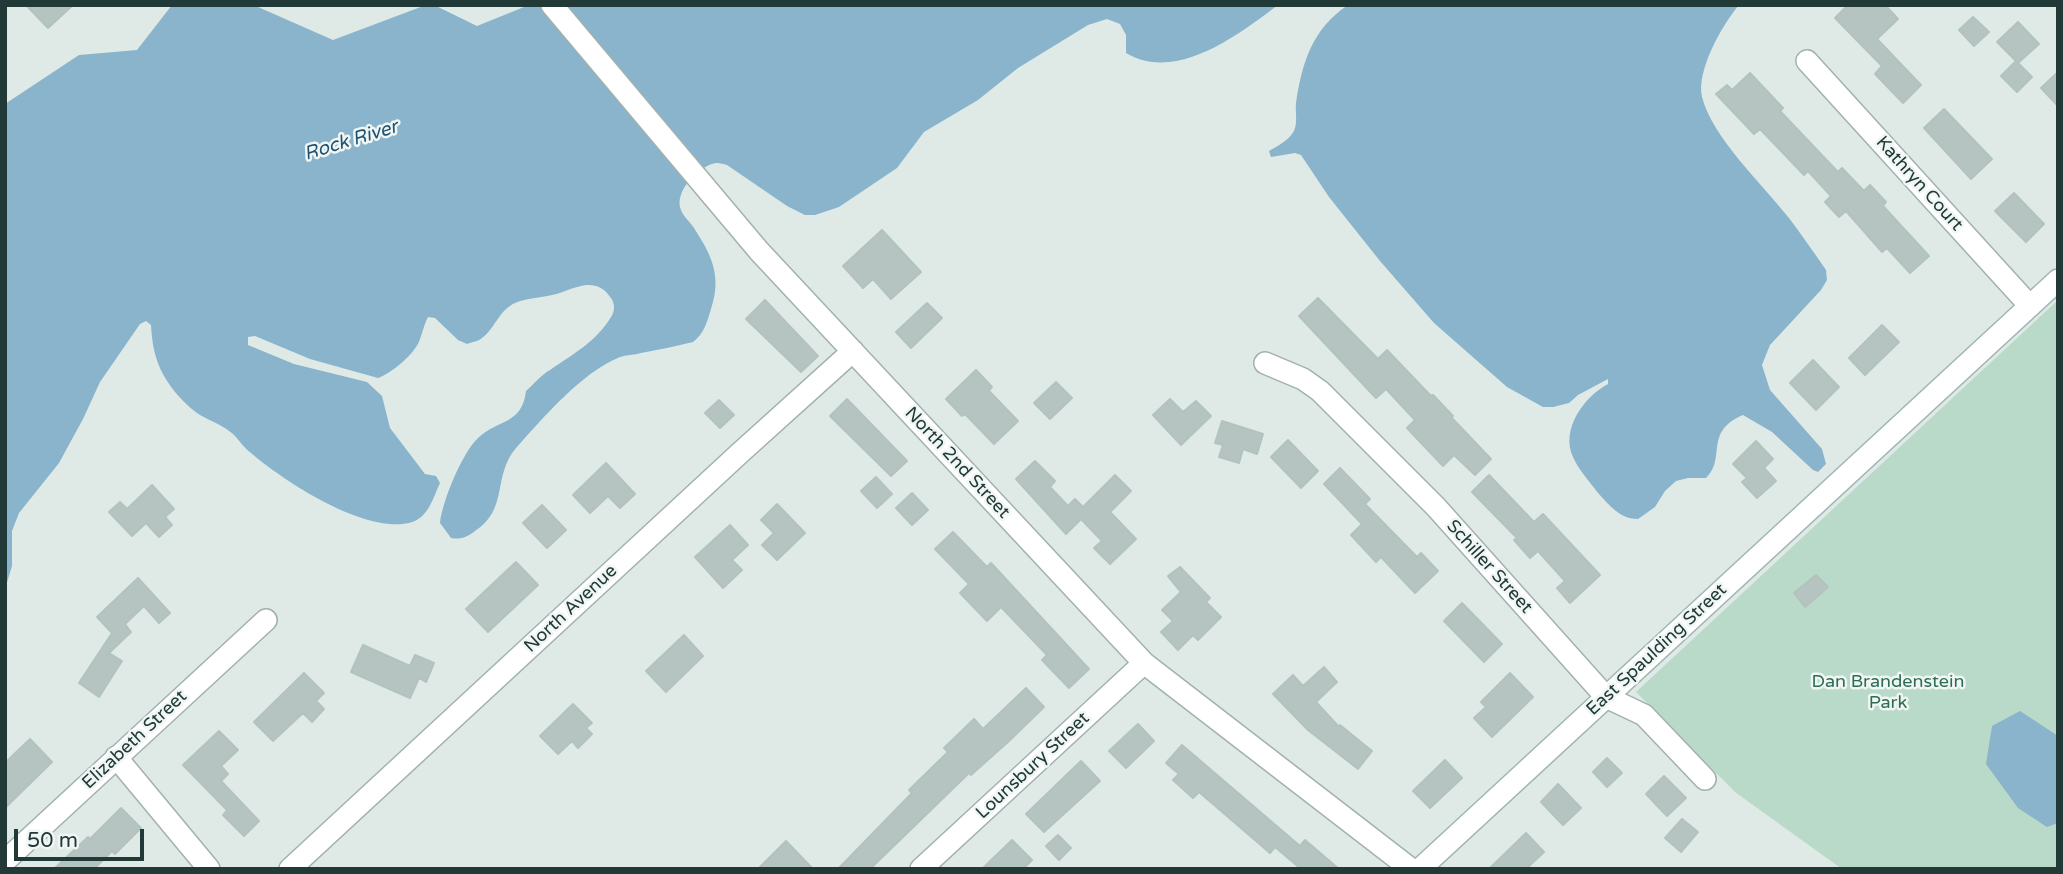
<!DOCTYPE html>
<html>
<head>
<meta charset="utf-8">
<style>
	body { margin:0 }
	#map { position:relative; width:2063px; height:874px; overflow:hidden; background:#dfeae7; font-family:"Varela Round",sans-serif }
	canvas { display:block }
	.frame { position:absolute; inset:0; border:7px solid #213937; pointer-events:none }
	.scale { position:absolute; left:14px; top:829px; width:130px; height:32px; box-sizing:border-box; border:4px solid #213937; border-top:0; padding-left:9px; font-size:21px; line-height:24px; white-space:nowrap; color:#213937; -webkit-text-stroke:5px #eff6f4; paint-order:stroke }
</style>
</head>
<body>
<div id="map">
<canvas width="2063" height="874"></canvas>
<div class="frame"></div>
<div class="scale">50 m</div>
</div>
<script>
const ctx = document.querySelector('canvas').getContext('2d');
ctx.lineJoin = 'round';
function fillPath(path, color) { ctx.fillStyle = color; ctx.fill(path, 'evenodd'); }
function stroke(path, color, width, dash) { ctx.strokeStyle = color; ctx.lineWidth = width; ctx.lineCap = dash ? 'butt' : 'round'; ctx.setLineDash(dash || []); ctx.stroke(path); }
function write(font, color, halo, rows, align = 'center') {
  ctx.font = font + ' "Varela Round",sans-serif'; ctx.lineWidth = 5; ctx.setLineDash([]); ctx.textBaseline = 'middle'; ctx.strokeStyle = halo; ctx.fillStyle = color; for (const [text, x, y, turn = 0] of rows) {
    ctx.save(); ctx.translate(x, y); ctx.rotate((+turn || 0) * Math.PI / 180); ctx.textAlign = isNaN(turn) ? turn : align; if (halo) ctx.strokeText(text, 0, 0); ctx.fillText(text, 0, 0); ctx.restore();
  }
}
fillPath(new Path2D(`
	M2058 300V869H1842L1735 792 1636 692Z`), '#b9dac8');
fillPath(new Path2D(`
	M172 5 258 7 333 40 426 5H434L477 26 529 5H1278C1238 35 1176 83 1126 53V35L1120 24 1107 19 1088 25 1018 68 978 100 924 132 897 168 839 207 815 215H805L787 206 727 165C724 164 720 163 717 163 700 164 673 192 681 210 683 216 690 222 694 228 712 256 722 276 711 309 707 322 704 334 693 342 676 346 658 350 641 353 634 355 626 355 620 357 582 372 543 418 516 448 492 476 509 509 475 531 467 537 461 540 451 538L440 523C442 502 462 453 478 438 498 419 522 425 526 391 534 384 541 375 550 370 573 354 596 342 611 317 615 311 615 304 611 298 594 273 572 291 552 295 540 298 527 298 515 303 498 311 495 329 482 338 479 341 472 342 467 344L458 340 435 318 428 317C424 325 423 331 420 339 416 353 392 373 378 378L310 359 255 336 248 337V345L294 364 367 382 382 396 390 428 425 474 436 476 440 483C433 498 428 519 409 523 363 533 285 482 251 453 244 448 239 440 233 434 224 426 211 421 200 415 187 407 172 390 164 376 155 360 152 344 151 325L146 321 140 324 100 382 83 419 59 463 19 513 12 531V566L5 589V104L79 55 137 50Z
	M1348 5H1739C1722 25 1696 71 1702 97 1712 137 1763 185 1789 218 1802 235 1814 253 1826 270L1827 280 1821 290 1770 345 1762 365 1770 390 1822 449 1826 464 1818 472 1813 470 1772 432 1743 415C1703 432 1727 458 1706 478H1688L1676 481 1665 491 1655 507 1638 519C1620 519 1609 505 1598 493 1590 482 1578 469 1573 457 1560 429 1585 396 1608 384V379L1578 395 1569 403 1553 407H1543L1507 387 1434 323 1380 261 1329 197 1301 155 1295 153 1271 157 1269 151C1278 146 1289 140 1294 131 1298 122 1295 112 1296 103 1302 63 1312 29 1348 5Z
	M2020 711 2058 736V823L2047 827 2018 808 1986 764 1992 726Z`), '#89b4cc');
const building = new Path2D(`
	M26 5H73L48 28Z
	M1848 5H1885L1898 19 1877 39 1921 85 1903 103 1875 74 1882 66 1835 18Z
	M1973 17 1989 32 1974 46 1959 30Z
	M2018 22 2039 44 2018 63 2032 77 2017 92 2001 76 2016 61 1997 42Z
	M2058 72V106L2041 88Z
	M1750 73 1783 108 1780 111 1838 172 1842 168 1864 191 1870 185 1886 202 1883 206 1929 256 1910 273 1887 248 1882 252 1846 211 1839 217 1825 202 1831 196 1808 171 1804 175 1760 129 1754 134 1716 94 1727 85 1732 90Z
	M1944 109 1992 159 1971 179 1924 128Z
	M2014 193 2044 224 2026 242 1995 211Z
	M882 230 921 272 891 299 873 279 863 288 843 266Z
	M1318 298 1378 359 1387 350 1431 396 1433 395 1453 416 1451 417 1491 459 1475 475 1454 455 1443 466 1407 428 1415 420 1386 389 1376 398 1299 316Z
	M765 300 818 356 801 372 746 319Z
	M927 303 942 318 911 348 896 332Z
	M1882 325 1899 342 1865 375 1849 358Z
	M1813 360 1839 387 1816 410 1790 383Z
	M976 370 992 387 989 391 1018 421 994 444 965 414 962 416 946 399Z
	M1056 382 1072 398 1050 419 1034 403Z
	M847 399 907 461 891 476 830 416Z
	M1170 399 1183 412 1196 401 1211 416 1181 445 1153 415Z
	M719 400 734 415 720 428 705 413Z
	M1222 421 1263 434 1257 454 1243 449 1239 463 1219 457 1223 445 1215 443Z
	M1288 440 1318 471 1301 488 1271 457Z
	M1756 441 1773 459 1764 468 1776 481 1757 498 1742 482 1747 478 1733 464Z
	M1035 461 1055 481 1050 487 1068 506 1075 499 1083 507 1115 475 1131 491 1110 512 1136 539 1110 564 1094 548 1102 541 1081 519 1066 534 1016 479Z
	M606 463 635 494 620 508 608 496 590 513 573 495Z
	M1340 468 1370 499 1365 504 1417 557 1421 553 1438 571 1415 593 1381 557 1376 562 1351 535 1362 524 1324 484Z
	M1489 475 1534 522 1543 514 1600 575 1570 603 1557 588 1565 581 1538 551 1530 558 1514 540 1517 538 1472 492Z
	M876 477 892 494 877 508 861 491Z
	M152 485 174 509 165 517 172 525 159 537 146 523 132 536 109 512 120 502 127 509Z
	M912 493 928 510 912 525 896 508Z
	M777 504 805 533 777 560 762 545 774 533 761 520Z
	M542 505 566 530 547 548 523 523Z
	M730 525 748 545 732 560 742 570 723 588 695 557Z
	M953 532 987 567 991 563 1089 669 1069 688 1042 660 1047 655 1001 607 987 621 960 593 969 584 935 549Z
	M516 562 538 585 488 632 466 609Z
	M1180 567 1210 598 1206 602 1221 617 1198 640 1193 635 1178 650 1161 632 1173 621 1162 610 1181 592 1168 576Z
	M1816 575 1828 587 1805 607 1794 593Z
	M138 578 170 613 159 623 144 606 125 624 131 632 109 653 122 661 99 697 79 683 112 633 97 617Z
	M1462 603 1502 644 1484 662 1444 621Z
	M684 635 703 656 666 692 646 671Z
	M363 645 410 666 415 655 434 663 426 682 419 678 410 698 351 672Z
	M1324 667 1337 682 1316 702 1339 727 1340 725 1372 751 1358 769 1308 730 1273 694 1293 675 1303 686Z
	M304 673 324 693 316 701 324 709 312 722 303 713 273 741 254 722Z
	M1510 673 1533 697 1492 737 1474 718 1486 707 1481 702Z
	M1026 688 1044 707 1009 741 971 775 969 773 870 869H838L912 793 909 790 948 752 944 748 974 719 983 729Z
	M573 704 592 723 586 728 592 734 578 748 572 741 558 754 540 736Z
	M1138 724 1154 741 1126 768 1109 751Z
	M219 731 238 750 221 766 228 774 221 781 259 821 244 836 223 815 227 810 183 765Z
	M30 739 52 762 5 808V763Z
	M1182 745 1300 846 1305 840 1339 869H1301L1275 847 1270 853 1199 792 1193 798 1173 780 1179 774 1166 763Z
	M1607 758 1622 773 1607 787 1593 772Z
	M1445 760 1462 778 1430 808 1413 791Z
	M1081 761 1100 781 1044 832 1026 814Z
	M1664 776 1686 798 1667 816 1646 794Z
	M1558 784 1581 808 1563 825 1541 802Z
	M121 808 141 828 115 854 112 851 94 869H54L88 837 90 839Z
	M1682 819 1698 832 1681 852 1665 838Z
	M1526 833 1544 852 1526 869H1489Z
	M1058 835 1071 848 1059 860 1046 846Z
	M1012 840 1032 860 1023 869H982Z
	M786 841 813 869H758Z`);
fillPath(building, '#b5c4c0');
stroke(building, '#b2c3bf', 2);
const street = new Path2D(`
	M552 5 759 251 1144 663 1411 869
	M1807 61 2030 306
	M1265 363 1303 379 1320 391 1436 507 1606 697 1644 715 1705 779
	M116 757 209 869
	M5 861 266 620
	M290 869 741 452 853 351
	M921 869 1144 663`);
const secondary = new Path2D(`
	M1420 869 2058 280`);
stroke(street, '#a2b1af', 24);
stroke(secondary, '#9fb5b1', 24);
stroke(street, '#fff', 21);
stroke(secondary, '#fff', 21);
write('18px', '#213937', '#eff6f4', [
	["Kathryn Court",1919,184,48],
	["North 2nd Street",957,463,47],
	["Schiller Street",1489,567,48],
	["North Avenue",571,609,-43],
	["East Spaulding Street",1657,650,-43],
	["Elizabeth Street",135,740,-43],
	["Lounsbury Street",1033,766,-43]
]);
write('18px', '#2e6d53', '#eff6f4', [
	["Dan Brandenstein",1888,682],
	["Park",1888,703]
]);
write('italic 19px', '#1f5271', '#eff6f4', [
	["Rock River",351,141,-17]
]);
</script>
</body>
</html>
